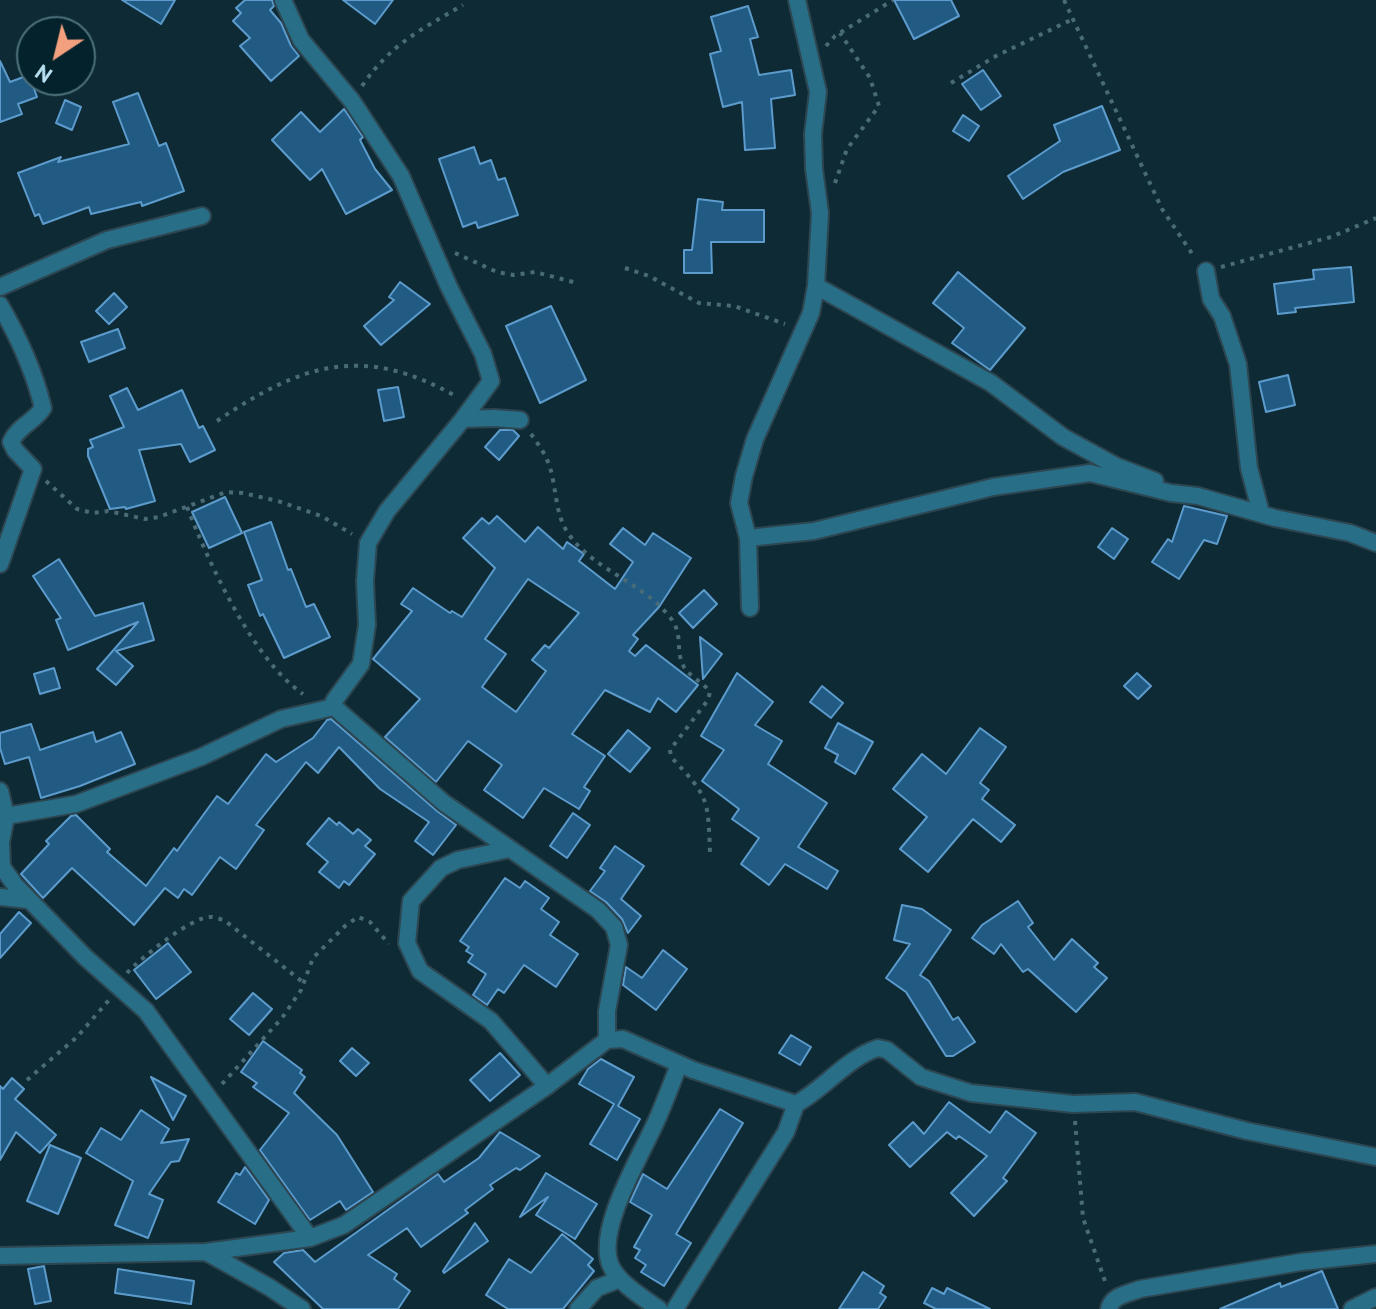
<!DOCTYPE html>
<html>
<head>
<meta charset="utf-8">
<style>
	body { margin:0 }
	#map { position:relative; width:1376px; height:1309px; overflow:hidden; background:#0e2b35; font-family:"PT Sans",sans-serif }
	canvas { display:block }
	.north { position:absolute; left:16px; top:16px; width:80px; height:80px; box-sizing:border-box; background:#04222b; border:2px solid #4d707c; border-radius:50%; rotate:215deg; font-size:22px; font-weight:700; line-height:32px; text-align:center; color:#bae4f5 }
	.north::after { content:''; display:block; margin:auto; width:28px; height:36px; background:#f2a07e; clip-path:polygon(50% 0,100% 100%,50% 72%,0 100%) }
</style>
</head>
<body>
<div id="map">
<canvas width="1376" height="1309"></canvas>
<div class="north">N</div>
</div>
<script>
const ctx = document.querySelector('canvas').getContext('2d');
ctx.lineJoin = 'round';
function fillPath(path, color) { ctx.fillStyle = color; ctx.fill(path, 'evenodd'); }
function stroke(path, color, width, dash) { ctx.strokeStyle = color; ctx.lineWidth = width; ctx.lineCap = dash ? 'butt' : 'round'; ctx.setLineDash(dash || []); ctx.stroke(path); }
const building = new Path2D(`
	M122 0H175L161 24Z
	M245 0H272L274 6 270 10 281 23 291 46 299 56 271 81 240 46 250 38 233 21 241 13 236 8Z
	M343 0H393L375 24Z
	M894 0H951L959 16 914 39Z
	M748 6 758 37 750 39 759 75 791 70 795 95 771 99 775 148 745 150 742 102 723 107 710 54 721 51 711 17Z
	M0 61 10 82 29 75 37 97 18 104 22 114 0 122Z
	M983 70 1001 96 981 110 962 84Z
	M138 93 159 146 166 143 184 191 142 206 141 202 91 214 89 207 43 224 39 214 35 216 18 173 61 157 58 162 129 144 113 102Z
	M65 100 81 107 72 130 56 123Z
	M1102 106 1120 150 1063 172 1023 199 1008 176 1060 141 1054 125Z
	M344 109 363 137 360 140 375 169 392 190 346 214 322 169 310 180 272 140 301 112 320 132Z
	M963 115 979 126 969 141 953 131Z
	M474 147 480 164 491 160 498 180 505 178 518 215 478 228 476 222 463 227 439 159Z
	M698 199 723 202 722 210H764V242H711L712 273H684V250H692Z
	M1351 267 1354 302 1295 308 1296 312 1278 314 1274 284 1314 279 1313 270Z
	M958 272 1025 328 990 370 952 343 964 328 933 303Z
	M400 282 430 304 381 345 364 326 394 300 389 297Z
	M114 293 127 307 109 324 96 311Z
	M551 306 586 380 540 403 506 326Z
	M118 329 125 348 89 362 81 342Z
	M1288 375 1295 405 1266 412 1259 382Z
	M398 387 404 417 384 421 378 390Z
	M127 388 138 410 182 390 199 428 203 426 215 450 190 462 181 444 139 450 155 501 126 509 125 507 110 509 88 456V449L93 447 90 440 124 427 110 396Z
	M500 430H513L519 436 499 460 485 447Z
	M225 497 242 533 209 548 192 512Z
	M1184 506 1227 516 1217 544 1204 540 1179 579 1152 562 1168 539 1172 542Z
	M497 516 525 542 538 527 563 549 567 542 584 554 579 561 615 589 633 562 610 544 623 528 645 545 653 533 691 558 659 607 633 635 638 639 629 651 635 656 646 645 698 685 676 712 658 698 650 712 605 690 572 734 605 756 584 787 590 791 579 809 544 788 523 818 484 790 502 765 468 741 436 782 385 737 420 699 373 659 412 611 401 604 413 588 450 613 452 611 462 617 495 568 463 538 482 518 489 524ZM528 579 579 613 549 648 545 645 532 660 546 671 516 712 482 687 506 654 485 639Z
	M271 522 288 570 291 569 306 607 314 604 330 637 284 658 263 614 260 616 248 585 262 580 244 532Z
	M1112 528 1128 539 1114 559 1098 547Z
	M59 559 95 616 143 603 154 640 116 651 133 666 116 685 97 669 138 622 68 650 56 620 61 618 33 576Z
	M704 590 717 604 693 628 679 613Z
	M700 637 722 654 703 679Z
	M54 668 60 688 40 694 34 674Z
	M737 673 773 702 755 725 782 741 768 764 827 803 798 847 838 871 827 889 785 864 769 885 741 864 759 838 732 819 739 809 702 781 724 750 701 736Z
	M1137 673 1151 686 1138 699 1124 686Z
	M822 686 843 703 831 718 810 702Z
	M331 719 437 811 456 825 433 855 415 841 429 822 380 789 339 747 318 773 306 762 256 825 264 830 236 869 220 857 192 895 184 889 178 898 165 888 134 925 72 868 43 898 21 874 49 844 46 841 71 816 76 815 110 849 107 852 146 886 174 848 177 851 217 796 228 804 266 754 276 762 313 738 327 720Z
	M838 723 873 742 855 774 835 762 838 755 825 748Z
	M31 724 40 750 93 732 96 742 121 732 135 764 80 786 41 798 29 757 5 764 0 748V733Z
	M980 728 1006 747 980 783 989 790 982 799 1015 825 1001 842 973 819 928 872 900 849 927 817 893 789 922 754 946 774Z
	M628 730 650 748 630 772 608 754Z
	M573 813 590 825 567 858 550 846Z
	M329 818 337 825 339 822 353 834 358 829 371 840 365 846 375 854 349 885 344 881 339 888 319 872 328 862 307 844Z
	M615 846 644 866 621 899 641 916 628 933 622 919 606 902 590 891 605 871 600 868Z
	M505 878 520 888 525 881 549 898 541 909 559 922 550 935 578 954 556 987 524 965 504 993 498 989 487 1005 473 995 486 974 468 962 473 955 466 951 469 947 460 941Z
	M1018 901 1033 923 1028 927 1054 960 1072 939 1098 963 1094 967 1107 978 1076 1012 1028 969 1023 972 1001 944 994 954 972 938 982 925Z
	M902 905 922 909 951 930 920 975 929 981 953 1020 958 1017 975 1042 953 1056H946L906 992 886 978 910 944 894 940Z
	M19 912 31 923 0 958V934Z
	M168 943 191 972 156 999 134 970Z
	M663 950 687 969 656 1010 623 985 626 967 642 978Z
	M253 993 272 1009 249 1035 230 1019Z
	M791 1035 811 1047 800 1065 779 1053Z
	M263 1041 302 1070 300 1073 305 1077 294 1093 337 1135 373 1192 346 1210 340 1201 310 1220 260 1150 289 1113 253 1087 257 1083 241 1072Z
	M352 1048 369 1063 356 1076 340 1061Z
	M500 1053 520 1075 490 1101 470 1080Z
	M601 1059 634 1077 618 1106 640 1119 617 1160 590 1144 614 1104 579 1084 588 1069Z
	M151 1077 186 1096 173 1120Z
	M12 1078 24 1089 15 1099 56 1135 40 1153 16 1132 0 1160V1086L3 1089Z
	M949 1102 990 1133 1006 1111 1036 1133 1003 1178 1007 1181 974 1216 951 1193 987 1156 959 1136 956 1139 947 1132 910 1167 889 1145 913 1122 924 1134Z
	M720 1109 743 1123 676 1234 691 1243 664 1286 641 1272 646 1265 635 1258 640 1250 634 1247 652 1215 630 1202 643 1174 667 1189Z
	M141 1110 169 1129 161 1143 189 1139 179 1161 171 1162 149 1194 163 1200 148 1238 115 1225 133 1181 86 1153 101 1128 121 1140Z
	M500 1132 540 1156 520 1170 516 1168 490 1185 493 1189 465 1210 468 1213 421 1247 407 1228 368 1255 397 1274 394 1279 410 1291 398 1309H323L274 1262 284 1253 303 1250 315 1262 438 1174 444 1182 479 1158Z
	M50 1145 81 1158 58 1214 27 1201Z
	M245 1167 269 1200 255 1224 218 1202 236 1173 240 1175Z
	M546 1173 597 1204 575 1239 536 1215 548 1197 520 1217Z
	M475 1223 488 1241 444 1273 443 1271Z
	M562 1234 593 1259 588 1265 594 1271 563 1309H508L486 1295 509 1259 531 1273Z
	M44 1266 51 1301 35 1304 28 1269Z
	M118 1269 194 1281 191 1304 115 1293Z
	M1322 1271 1338 1309H1220L1280 1283 1281 1287Z
	M863 1272 884 1286 880 1293 886 1297 878 1309H839Z
	M932 1288 944 1294 947 1288 990 1309H936L924 1303Z`);
fillPath(building, '#215b84');
stroke(building, '#5c9bcc', 2);
const minor = new Path2D(`
	M283 0 301 40 352 101 401 176 449 287 483 354 491 381 463 419 387 511 368 543 365 581 367 625 361 664 334 701V707L444 803 598 910 614 927 619 945 607 1011V1040
	M1206 271 1211 299 1222 316 1238 364 1249 468 1261 513
	M816 286 991 383 1063 437 1116 466 1155 481
	M0 287 107 240 202 216
	M0 305C19 338 34 370 43 408 33 423 18 426 11 442L15 450 33 469 0 564
	M463 419 494 418 520 420
	M748 538 814 531 993 487 1090 473 1171 493 1198 496 1275 518 1350 533 1376 543
	M750 608 748 538 739 503 744 476 755 439 811 313 816 286 820 213 814 169 813 134 818 92 797 0
	M0 791 6 816 1 842 2 867 15 885 85 957 146 1011 310 1238
	M6 816 76 804 201 757 281 719 334 707
	M510 849 458 860 441 868 411 901 407 943 420 971 491 1021 547 1086
	M0 897 28 900
	M206 1252 310 1238 344 1225 547 1086 607 1040 623 1039 693 1070 796 1104
	M0 1256 206 1252 269 1287 302 1309
	M578 1309 597 1288 620 1279
	M659 1309C643 1298 617 1282 610 1264 596 1227 644 1151 659 1115 666 1098 673 1081 679 1064
	M675 1309 786 1132 796 1104C825 1088 847 1058 878 1048L887 1050 921 1077 971 1093 1073 1104 1135 1102 1247 1131 1376 1157
	M1109 1309C1112 1295 1128 1294 1140 1289L1301 1262 1376 1254
	M1352 1309 1376 1297`);
stroke(minor, '#2d4651', 20);
stroke(new Path2D(`
	M1064 0 1162 209 1195 258
	M826 46 835 36 893 0
	M951 83 996 56 1073 19
	M362 86C391 44 420 30 463 5
	M835 183 847 149 879 106 870 78 840 33
	M455 253 497 272 513 275 535 272 577 283
	M1221 267 1331 237 1376 218
	M625 268 649 276 699 303 734 306 785 324
	M217 421C301 364 363 343 457 397
	M531 434C539 445 547 456 551 471 556 490 556 513 566 530 590 569 641 581 669 616 685 635 674 649 684 667 690 677 703 682 710 692L708 700 670 750 671 757C709 797 708 799 710 853
	M46 481 77 509 93 513 108 511 145 519 159 517 226 492 243 493 278 501 321 516 352 534
	M187 507C209 563 253 660 303 694
	M127 973C141 958 192 916 211 917 215 917 219 919 224 920L304 983
	M27 1080 77 1037 109 1000
	M222 1084 282 1018 301 990 313 958 345 926 358 917 370 922 389 944
	M1075 1121 1083 1218 1106 1284`), '#496b77', 4, [4, 6]);
stroke(minor, '#276e86', 16);
</script>
</body>
</html>
